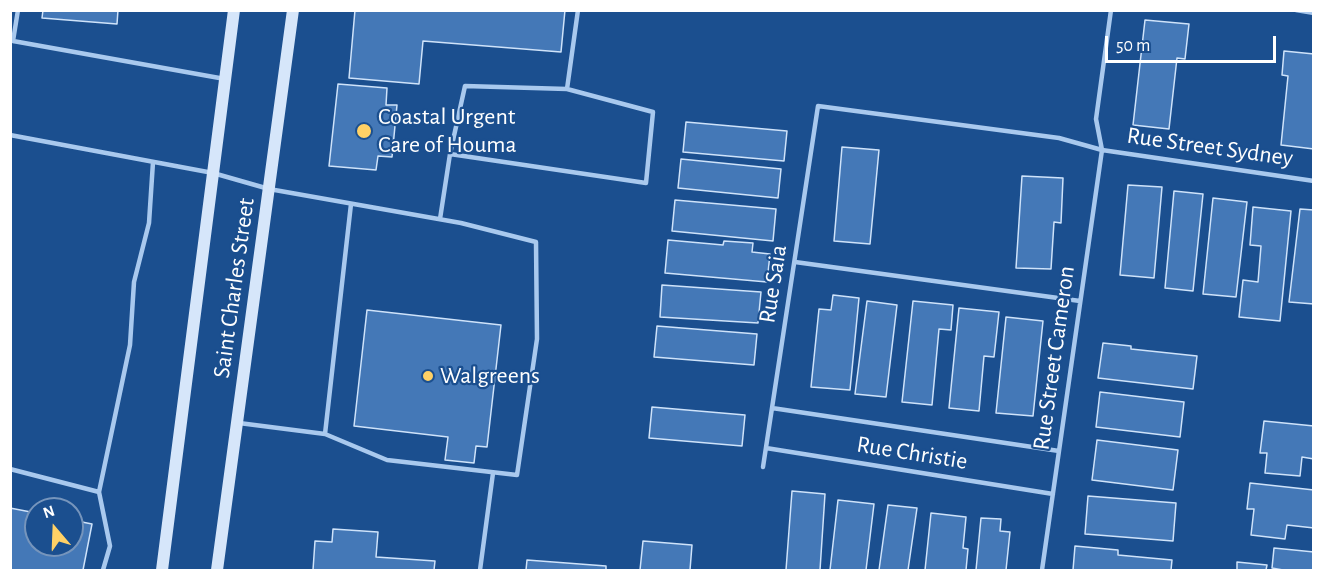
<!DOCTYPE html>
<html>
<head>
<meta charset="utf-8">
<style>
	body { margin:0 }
	#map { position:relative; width:1324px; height:581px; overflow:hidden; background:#1b4f8f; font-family:"Alegreya Sans",sans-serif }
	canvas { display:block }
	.frame { position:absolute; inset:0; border:12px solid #fff; pointer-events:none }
	.north { position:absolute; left:24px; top:497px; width:60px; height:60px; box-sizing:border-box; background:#1b4f8f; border:2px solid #7695bc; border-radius:50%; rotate:341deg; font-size:16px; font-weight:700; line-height:24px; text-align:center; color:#fff }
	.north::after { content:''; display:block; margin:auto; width:21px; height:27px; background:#ffd166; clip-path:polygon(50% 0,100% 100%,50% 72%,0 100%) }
	.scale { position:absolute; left:1105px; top:36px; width:171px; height:27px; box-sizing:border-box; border:3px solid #fff; border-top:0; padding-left:8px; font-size:18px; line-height:21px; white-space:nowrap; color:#fff; -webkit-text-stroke:4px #1b4f8f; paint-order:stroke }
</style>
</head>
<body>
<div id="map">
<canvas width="1324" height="581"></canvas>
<div class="frame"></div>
<div class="north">N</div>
<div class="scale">50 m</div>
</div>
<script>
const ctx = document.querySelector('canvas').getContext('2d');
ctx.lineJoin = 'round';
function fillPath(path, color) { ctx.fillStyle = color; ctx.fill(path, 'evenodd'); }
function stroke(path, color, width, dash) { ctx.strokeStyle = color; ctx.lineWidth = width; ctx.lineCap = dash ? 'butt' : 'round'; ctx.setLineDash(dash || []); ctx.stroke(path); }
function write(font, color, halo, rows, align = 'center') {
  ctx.font = font + ' "Alegreya Sans",sans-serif'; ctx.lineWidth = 4.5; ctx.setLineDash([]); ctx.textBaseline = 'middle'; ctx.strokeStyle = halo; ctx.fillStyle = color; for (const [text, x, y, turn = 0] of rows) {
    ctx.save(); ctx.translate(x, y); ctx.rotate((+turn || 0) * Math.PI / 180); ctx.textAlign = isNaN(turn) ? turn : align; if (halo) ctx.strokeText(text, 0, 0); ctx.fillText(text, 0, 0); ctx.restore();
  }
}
const building = new Path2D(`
	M43 10H118L117 24 42 18Z
	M355 10H565L561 52 423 41 419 84 349 78Z
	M1145 20 1189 24 1185 59 1177 58 1169 129 1133 125Z
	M1284 51 1314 54V149L1281 145 1288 76 1282 75Z
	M338 84 387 88 386 105H397L392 157 378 156 376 170 329 166Z
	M686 122 787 131 784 161 683 152Z
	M842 147 879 150 870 244 834 241Z
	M681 159 781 169 778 198 678 188Z
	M1022 176 1063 178 1061 223 1054 222 1051 269 1016 268Z
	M1128 185 1162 187 1154 278 1120 275Z
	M1174 191 1203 194 1193 291 1165 288Z
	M1213 198 1247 202 1236 297 1203 294Z
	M675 200 776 209 773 241 672 231Z
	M1253 207 1291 211 1280 321 1239 317 1243 280 1258 282 1261 246 1250 245Z
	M1300 209 1314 210V304L1289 302Z
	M668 240 723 245 724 241 753 243 752 252 770 254 767 282 665 273Z
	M662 285 761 292 758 323 660 317Z
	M833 295 859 298 850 390 811 387 819 309 831 310Z
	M867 301 897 305 886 397 855 394Z
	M913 301 953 305 951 330 939 329 932 405 902 402Z
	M959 308 999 312 994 357 984 356 979 411 949 408Z
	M367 310 501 325 487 447 476 446 474 463 445 460 448 437 354 426Z
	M1006 317 1043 321 1033 416 996 413Z
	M657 326 757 334 754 365 654 357Z
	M1103 343 1131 346V349L1197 356 1193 389 1098 378Z
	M1100 392 1184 402 1180 437 1096 427Z
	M652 407 745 415 742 446 649 438Z
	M1264 421 1314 426V459L1302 457 1300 476 1265 473 1267 453H1260Z
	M1097 440 1178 450 1173 490 1092 480Z
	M1250 483 1314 490V528L1287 525 1285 539 1251 535 1254 509H1247Z
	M792 491 825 494 820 570H786Z
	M1088 496 1176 503 1173 541 1085 534Z
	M838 500 874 504 866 570H830Z
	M888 505 917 508 908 570H879Z
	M10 508 36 513V545H72V520L92 524 83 570H10Z
	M931 513 966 517 963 548 968 549 966 570H925Z
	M981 518 1001 519 1000 531 1010 532 1006 570H976Z
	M333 529 378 532 376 557 435 561 434 570H313L315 541 332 542Z
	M643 541 692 545 690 570H640Z
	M1075 546 1118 550V555L1172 560 1171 570H1073Z
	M1274 548 1314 552V570H1283L1272 568Z
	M527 560 606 566V570H526Z
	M1237 562 1267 565 1266 570H1237Z`);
fillPath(building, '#4478b7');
stroke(building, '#cfe3fa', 1.5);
stroke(new Path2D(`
	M18 10 13 41 225 79
	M1296 10 1314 13
	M465 86 567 89 653 112 646 183 450 154Z
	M567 89 578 10
	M10 135 213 173 269 189 461 223 536 242 537 339 517 475 387 460 325 434 239 423
	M440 219 450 154
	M795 262 1080 301
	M772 408 1059 451
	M325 434 351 204
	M766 448 1053 494
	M763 467 818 106 1059 138 1102 150 1314 181
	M10 469 99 492 130 345 134 282 149 223 153 162
	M99 492 110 546 103 570
	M480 570 493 473
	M1042 570 1102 150 1096 119 1111 10`), '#a9c9ee', 4.5);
stroke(new Path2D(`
	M162 570 234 10
	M217 570 293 10`), '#d6e6fa', 12);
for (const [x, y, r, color] of [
	[364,131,8,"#ffd166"],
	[428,376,6,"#ffd166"]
]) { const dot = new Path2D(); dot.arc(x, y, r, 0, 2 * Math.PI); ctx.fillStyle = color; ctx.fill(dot); stroke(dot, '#1b4f8f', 2); }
write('24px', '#fff', '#1b4f8f', [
	["Coastal Urgent",378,117],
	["Care of Houma",378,145],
	["Walgreens",440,376]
], 'left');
write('24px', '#fff', '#1b4f8f', [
	["Rue Street Sydney",1210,147,8],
	["Rue Saia",773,284,-81],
	["Saint Charles Street",234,288,-82],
	["Rue Street Cameron",1054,358,-82],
	["Rue Christie",912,453,9]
]);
</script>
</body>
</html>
